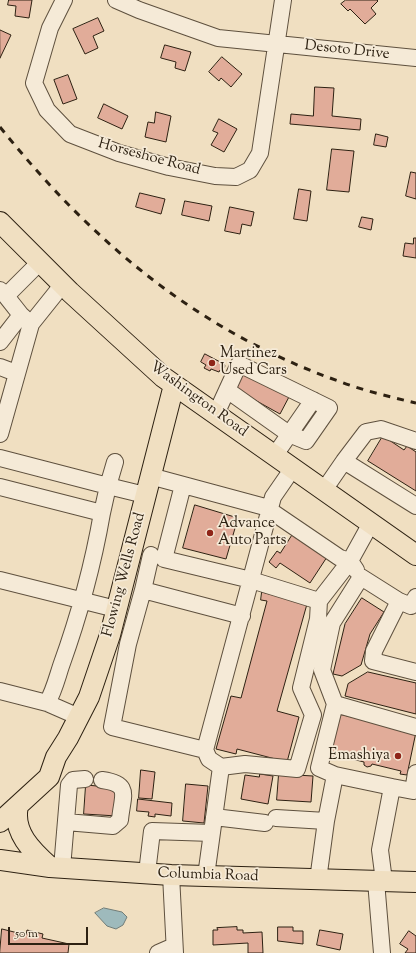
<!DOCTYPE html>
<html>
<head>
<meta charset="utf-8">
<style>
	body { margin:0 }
	#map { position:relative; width:416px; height:953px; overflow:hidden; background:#f0dfc1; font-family:"Sorts Mill Goudy",serif }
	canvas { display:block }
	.scale { position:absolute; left:8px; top:927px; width:80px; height:18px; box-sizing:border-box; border:2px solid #2d2112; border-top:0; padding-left:5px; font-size:12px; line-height:14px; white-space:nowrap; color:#2d2112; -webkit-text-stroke:3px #f5ead7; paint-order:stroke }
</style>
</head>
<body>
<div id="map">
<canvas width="416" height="953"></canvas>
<div class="scale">50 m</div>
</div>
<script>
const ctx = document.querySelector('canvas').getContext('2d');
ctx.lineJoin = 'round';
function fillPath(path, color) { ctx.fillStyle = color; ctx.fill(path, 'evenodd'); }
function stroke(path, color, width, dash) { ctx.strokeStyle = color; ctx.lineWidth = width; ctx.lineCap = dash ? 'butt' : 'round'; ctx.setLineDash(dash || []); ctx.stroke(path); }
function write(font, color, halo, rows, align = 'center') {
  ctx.font = font + ' "Sorts Mill Goudy",serif'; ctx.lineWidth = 3.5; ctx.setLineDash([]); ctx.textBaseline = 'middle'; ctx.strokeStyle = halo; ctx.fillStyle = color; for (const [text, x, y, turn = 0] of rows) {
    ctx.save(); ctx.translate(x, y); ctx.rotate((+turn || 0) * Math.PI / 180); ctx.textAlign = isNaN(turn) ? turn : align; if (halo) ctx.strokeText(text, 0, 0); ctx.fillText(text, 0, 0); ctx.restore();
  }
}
const water = new Path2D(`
	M104 908 122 912 127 917 123 925 116 929 107 926 95 913Z`);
fillPath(water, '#9ebabc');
stroke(water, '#717d78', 1);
const building = new Path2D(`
	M9 0H32L29 18 15 16 16 6 8 5Z
	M346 0H377L378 1 371 8 376 14 365 24 350 9 348 11 341 4Z
	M98 18 104 31 93 36 98 48 85 54 73 29Z
	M0 30 11 35 0 58Z
	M165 45 191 52 185 71 175 68 176 62 161 58Z
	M222 57 242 74 231 87 221 78 219 81 209 72Z
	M68 75 77 99 63 104 54 80Z
	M315 87 334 88 332 116 361 119 360 130 290 124 291 114 313 116Z
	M104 104 128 116 122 129 98 118Z
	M156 112 171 116 166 142 145 137 148 122 154 123Z
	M219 119 237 129 224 152 211 145 218 133 213 131Z
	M376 134 388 137 386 147 374 145Z
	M332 149 354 151 349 192 327 190Z
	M411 172 416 173V199L406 196Z
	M299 189 311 191 307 221 294 219Z
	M140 193 165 199 161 214 136 207Z
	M185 201 212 206 209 221 182 215Z
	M230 207 254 212 251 226 242 224 240 234 225 231Z
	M362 217 373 219 371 230 359 227Z
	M414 238H416V258L403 256 405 243 413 244Z
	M205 354 224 364 225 366 222 371 220 370 219 372 211 369 210 371 204 368 206 365 201 362Z
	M243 374 290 395 280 414 235 389Z
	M383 436 404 450 407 446 416 452V491L368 461Z
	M195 505 238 518 226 559 183 548Z
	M293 534 327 557 310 583 280 563 276 568 269 562 277 551 280 553Z
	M262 592 307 604 277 711 299 717 287 762 237 749 236 754 216 749 231 696 241 698 267 601 261 600Z
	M362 598 384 612 370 634 361 665 342 676 333 674 345 624Z
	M368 672 416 683V714L345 696 348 684Z
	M339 714 416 732 407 775 400 774 401 771 372 764 371 766 367 767 364 765V762L336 755 335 758 329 756Z
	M141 770 155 772 152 799 139 798Z
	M260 774 273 776 268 804 241 799 245 775 259 777Z
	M279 774 313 776 311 802 277 800Z
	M186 784 208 786 204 823 183 821Z
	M86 785 119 788 117 816 84 814Z
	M138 799 172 803 171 816 155 814V817L148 816 149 812 137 811Z
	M237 927V930H243V933L262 932 263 953H248V943L213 945V930H218L217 928Z
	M278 927H293V931H303V944L278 941Z
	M2 929 26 935 27 930 43 934 42 938 69 944 68 953H0Z
	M320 930 343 934 340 950 317 945Z
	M409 931 416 936V953H405L408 949 400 944Z`);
fillPath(building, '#e1ac99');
stroke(building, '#2d2112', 1);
const minor = new Path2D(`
	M64 0 50 28 34 83 47 110 70 134 119 153 169 167 215 176 236 177 250 170 260 153 283 0
	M116 0 139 10 218 38 416 58
	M0 290 6 296 40 262
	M6 296 21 315 31 324 63 284
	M0 342 21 315
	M0 367 16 373
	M216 414 239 364 329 408 306 441 289 434 227 390
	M0 434 31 324
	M275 455 313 400
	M0 458 108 486 115 462
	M344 461 366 432 381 429 416 441
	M150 476 265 507 340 558 350 561 319 601 251 580 164 559 183 485
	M0 487 102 513 108 486 145 495
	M324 490 344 461 416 506
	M356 570 350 561 371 523
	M0 580 116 609
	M143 590 151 555
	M416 597 411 606 399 601 374 651 373 661 416 672
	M0 691 47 703 79 717
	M47 703C54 691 57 678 61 666 79 616 93 565 102 513
	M335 704 322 670 332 623 361 577 399 601
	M205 750 112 727 128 644 143 590 242 616
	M221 767 245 764 297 769 313 715 301 688 318 619 319 601
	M335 775 319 768 335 704 416 727
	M392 787 413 791 416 773
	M214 817 265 823
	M276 818 326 821
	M66 822 113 826 120 820C122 796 132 784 102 780
	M62 868 69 785 73 780 85 779
	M147 873 152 831 212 833
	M171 875 175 953
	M206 876 221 767 209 759 205 750 273 497 293 468
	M318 880 326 821 335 775 392 787 380 850 384 881
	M376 881 382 953
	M158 953 174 946`);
const major = new Path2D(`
	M0 222 70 292 163 377 416 555
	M18 806C12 832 32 851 50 867
	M0 822 49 777 56 757 68 738 89 697 110 635 174 385
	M0 860 50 867 171 875 416 882`);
stroke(minor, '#5e503e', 18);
stroke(major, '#2d2112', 22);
stroke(minor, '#f5ead7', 16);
stroke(major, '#f0dfc1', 20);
stroke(new Path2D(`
	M0 127C93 243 199 332 341 382 365 391 391 397 416 403`), '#2d2112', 3, [7, 7]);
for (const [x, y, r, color] of [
	[212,363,4,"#8f2418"],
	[210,533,4,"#8f2418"],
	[398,756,4,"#8f2418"]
]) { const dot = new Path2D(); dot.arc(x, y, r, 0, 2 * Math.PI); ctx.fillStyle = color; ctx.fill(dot); stroke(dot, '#f5ead7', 1.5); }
write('15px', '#2d2112', '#f5ead7', [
	["Desoto Drive",347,51,6],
	["Horseshoe Road",149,158,15],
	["Washington Road",198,400,36],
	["Flowing Wells Road",125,575,-75],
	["Columbia Road",208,876,2]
]);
write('15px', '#2d2112', '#f5ead7', [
	["Martinez",220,354],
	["Used Cars",220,371],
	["Advance",218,524],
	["Auto Parts",218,541],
	["Emashiya",390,756,"right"]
], 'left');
</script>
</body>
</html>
